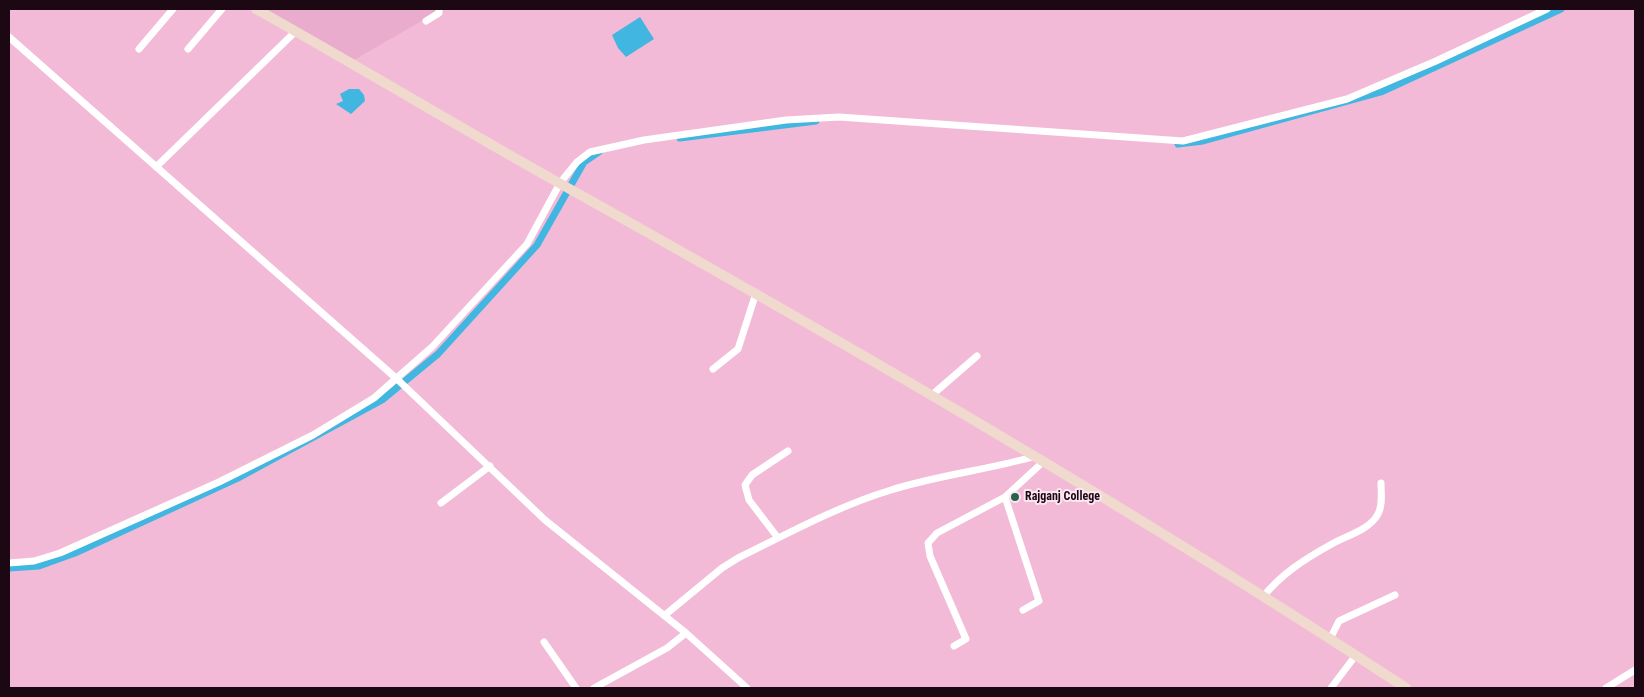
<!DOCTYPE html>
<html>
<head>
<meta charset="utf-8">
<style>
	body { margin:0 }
	#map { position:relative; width:1644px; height:697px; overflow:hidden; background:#f2bad7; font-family:"Roboto Condensed",sans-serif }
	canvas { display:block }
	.frame { position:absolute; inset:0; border:10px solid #1b0813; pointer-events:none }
</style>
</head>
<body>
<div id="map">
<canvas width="1644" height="697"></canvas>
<div class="frame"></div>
</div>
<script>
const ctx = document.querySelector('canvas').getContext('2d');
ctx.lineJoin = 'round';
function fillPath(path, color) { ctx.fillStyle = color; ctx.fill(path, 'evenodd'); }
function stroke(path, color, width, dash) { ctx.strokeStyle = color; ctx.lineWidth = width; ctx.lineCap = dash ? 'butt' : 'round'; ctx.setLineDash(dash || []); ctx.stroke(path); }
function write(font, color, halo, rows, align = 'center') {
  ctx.font = font + ' "Roboto Condensed",sans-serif'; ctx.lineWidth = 4; ctx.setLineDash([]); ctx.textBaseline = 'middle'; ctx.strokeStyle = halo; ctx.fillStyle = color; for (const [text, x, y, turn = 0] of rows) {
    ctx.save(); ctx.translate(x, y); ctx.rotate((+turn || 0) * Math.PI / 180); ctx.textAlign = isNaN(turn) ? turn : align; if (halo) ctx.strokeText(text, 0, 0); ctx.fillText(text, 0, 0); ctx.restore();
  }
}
fillPath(new Path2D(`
	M264 9H436L437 12 354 60Z`), '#eaaccd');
fillPath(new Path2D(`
	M640 17 654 39 626 57 618 48 612 35Z
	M349 89H359L364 95 365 101 351 114 336 104 343 101 340 94Z`), '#41b6e0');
stroke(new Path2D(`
	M680 138 816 121
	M1178 144 1203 141 1381 92 1561 9
	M9 568 39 566 75 553 240 477 382 400 438 354 537 245 584 162 600 151`), '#41b6e0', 7);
stroke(new Path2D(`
	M426 21 439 13V9
	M9 37 397 379 545 520 686 633 747 688
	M139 49 173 9
	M188 49 222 9
	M156 167 296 31
	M713 369 738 349 756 293
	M932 395 977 356
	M441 503 490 466
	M778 538 749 500 745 485 752 475 788 451
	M9 563 34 561 60 553 219 482 313 435 374 398 432 347 527 244 560 183 577 162 590 152 644 140 786 120 839 117 1183 141 1347 99 1436 61 1547 9
	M1263 597C1281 574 1305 559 1330 545 1345 536 1370 530 1378 514 1383 505 1381 493 1381 483
	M1023 610 1039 601 1005 497 1044 461
	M665 615 722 568 738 558C787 534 838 506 891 490 938 475 988 470 1036 456
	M1330 639 1339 621 1395 595
	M544 642 576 688
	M954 646 966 639 930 556 928 543 937 533 1005 497
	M594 688 667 648 686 633
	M1331 688 1356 655
	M1606 688 1635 670`), '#fff', 7);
stroke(new Path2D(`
	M256 9C358 66 457 126 559 183 846 343 1131 508 1406 688`), '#f0dace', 10);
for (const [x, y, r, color] of [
	[1015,497,5,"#28634d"]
]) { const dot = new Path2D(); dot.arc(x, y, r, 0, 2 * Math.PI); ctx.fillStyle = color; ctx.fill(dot); stroke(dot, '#fde6f1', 2); }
write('bold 12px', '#1b0813', '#fde6f1', [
	["Rajganj College",1025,497]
], 'left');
</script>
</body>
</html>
